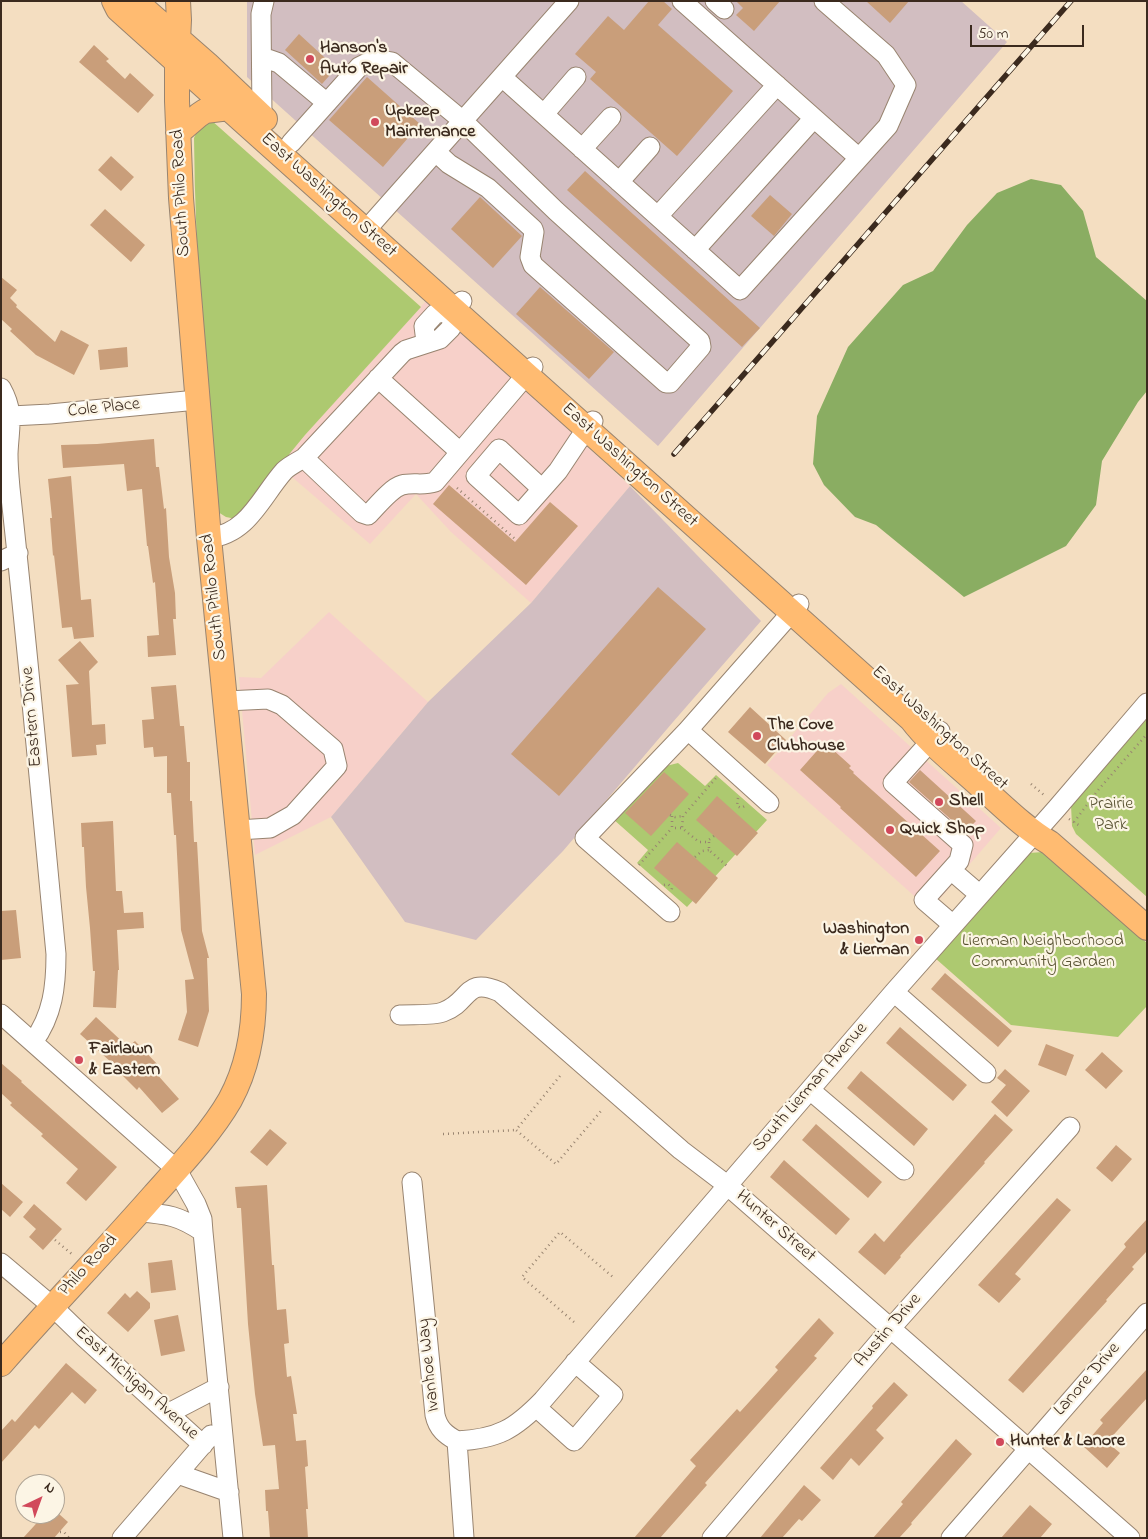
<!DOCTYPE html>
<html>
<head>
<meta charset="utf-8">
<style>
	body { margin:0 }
	#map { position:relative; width:1148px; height:1539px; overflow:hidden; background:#f4dec1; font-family:"Indie Flower",sans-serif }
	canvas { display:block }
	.frame { position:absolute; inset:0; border:2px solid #3b2a1e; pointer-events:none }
	.north { position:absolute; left:15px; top:1474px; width:50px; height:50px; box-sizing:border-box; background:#fcf5e5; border:1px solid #afa495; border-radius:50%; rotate:42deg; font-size:14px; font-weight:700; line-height:20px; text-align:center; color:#3b2a1e }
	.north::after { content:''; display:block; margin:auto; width:18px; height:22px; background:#d1495b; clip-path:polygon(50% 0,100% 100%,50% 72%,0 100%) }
	.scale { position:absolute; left:970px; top:25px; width:114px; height:22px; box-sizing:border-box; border:2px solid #3b2a1e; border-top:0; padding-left:6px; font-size:15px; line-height:18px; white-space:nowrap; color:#3b2a1e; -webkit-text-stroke:4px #fcf5e5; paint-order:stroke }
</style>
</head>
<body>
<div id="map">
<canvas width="1148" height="1539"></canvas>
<div class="frame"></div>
<div class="north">N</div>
<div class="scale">50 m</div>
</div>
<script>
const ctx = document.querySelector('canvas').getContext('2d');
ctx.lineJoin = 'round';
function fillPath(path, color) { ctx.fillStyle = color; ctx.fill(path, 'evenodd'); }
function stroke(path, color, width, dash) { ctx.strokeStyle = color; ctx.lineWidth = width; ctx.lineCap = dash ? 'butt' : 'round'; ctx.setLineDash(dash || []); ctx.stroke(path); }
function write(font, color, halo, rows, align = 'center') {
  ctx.font = font + ' "Indie Flower",sans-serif'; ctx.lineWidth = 4.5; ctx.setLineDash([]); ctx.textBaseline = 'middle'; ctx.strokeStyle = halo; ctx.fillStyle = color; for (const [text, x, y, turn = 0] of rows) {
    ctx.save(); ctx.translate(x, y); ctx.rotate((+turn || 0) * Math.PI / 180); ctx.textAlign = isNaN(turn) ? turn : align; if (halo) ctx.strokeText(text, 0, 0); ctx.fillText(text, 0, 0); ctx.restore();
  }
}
fillPath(new Path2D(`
	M427 300 630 486 531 603 451 532 416 494 370 544 278 465 374 358Z
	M329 612 428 702 331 817 255 855 239 677 261 678Z
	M841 684 1001 828 930 910 767 765 828 693Z`), '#f7d0c9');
fillPath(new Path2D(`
	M247 1H961L1007 42 658 446 247 77Z
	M630 486 761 621 673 722 563 851 476 940 405 922 331 817 428 702 531 603Z`), '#d2bec1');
fillPath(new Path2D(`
	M211 120 421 307 305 435 236 519 226 517 218 512C206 387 195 263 194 138L197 131Z
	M1147 719V897L1076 834 1072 826 1071 805Z
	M678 763 705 786 716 775 767 820 687 907 637 863 648 850 613 819 658 768Z
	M1043 852 1147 943V1006L1118 1037 1011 1025 935 958 1029 853Z`), '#adc970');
fillPath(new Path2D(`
	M1031 179 1061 185 1083 211 1096 257 1147 301V391L1138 402 1102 461 1096 505 1066 546 964 597 876 525 855 517 824 485 813 464 817 416 848 347 903 285 933 271 967 225 997 193Z`), '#8aad62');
fillPath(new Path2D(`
	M649 1H663L672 9 658 25 733 91 677 156 590 79 596 72 575 54 608 16 624 30Z
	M736 1H780L754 31 736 15 743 8Z
	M866 1H909L890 23Z
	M299 34 336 68 322 84 285 50Z
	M94 45 109 59 106 61 125 79 130 73 154 95 138 113 79 62Z
	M367 77 420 124 383 167 329 120Z
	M111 156 134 177 121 191 98 170Z
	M585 171 760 328 742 347 567 190Z
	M770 195 792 214 774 236 751 216Z
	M480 197 522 236 493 268 451 229Z
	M105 209 145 245 131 262 90 225Z
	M1 277 17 290 10 298 17 305 16 307 55 342 61 330 89 345 74 375 36 355 10 331 12 329 1 319Z
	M540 287 614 352 589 379 516 314Z
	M127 347 128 367 100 370 98 350Z
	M154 439 156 467H159L164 509 166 508 169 557 175 593 176 619H173L176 655 148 657 147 636 159 635 155 582 153 583 148 546H147L142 489 127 491 124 464 63 468 61 445 97 444Z
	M71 476 81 600 91 599 94 637 74 639 72 627 62 628 54 555 53 556 50 518H52L48 479Z
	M449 485 515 542 550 502 578 526 526 585 433 504Z
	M658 587 706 629 559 796 511 754Z
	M80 641 98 662 89 671 92 725 105 724 106 744 96 745 97 755 72 757 66 685 79 684 58 660Z
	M176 685 180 726H184L187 762H190V801H192L194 842H197L202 931 209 958H207L209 1011 198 1047 178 1040 187 1012 185 980 194 979 181 930 176 835H174L171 793H167V756L154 757 153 747 144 748 142 720 154 719 151 687Z
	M750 707 786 740 765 764 728 732Z
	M823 744 828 749 830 747 851 766 849 768 854 772 853 773 940 851 916 877 840 808 841 807 800 770Z
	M920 770 976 821 965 832 909 782Z
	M664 772 689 794 651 836 625 813Z
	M717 796 758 833 737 856 696 820Z
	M113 821 116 891H122L124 913 143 912 144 928 117 930 119 970H118L116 1008 93 1007 95 971H93L90 928 86 887 84 847H82L81 823Z
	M677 842 718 878 696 904 654 868Z
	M16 910 21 958 1 960V911Z
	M945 973 1012 1031 998 1047 931 989Z
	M96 1017 128 1047 135 1041 160 1067 155 1072 179 1099 162 1113 139 1087 137 1090 111 1064 112 1063 80 1034Z
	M900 1027 967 1085 953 1101 886 1043Z
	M1046 1044 1074 1055 1066 1076 1038 1065Z
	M1102 1052 1123 1071 1106 1089 1085 1070Z
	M1 1063 22 1081 21 1082 117 1167 86 1201 66 1183 78 1169 41 1136 43 1134 10 1105 12 1103 1 1093Z
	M1005 1069 1030 1091 1007 1117 991 1102 1006 1085 997 1078Z
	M861 1071 928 1129 914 1146 847 1088Z
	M995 1114 1013 1130 984 1162 985 1163 900 1256 901 1257 885 1275 858 1252 875 1233 884 1242Z
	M816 1124 882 1182 868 1198 802 1140Z
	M270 1129 287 1143 267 1166 250 1152Z
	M1116 1145 1132 1159 1112 1182 1096 1168Z
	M784 1160 850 1219 836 1235 770 1177Z
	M1 1183 23 1202 10 1217 1 1209Z
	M267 1185 272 1265H274L277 1310 286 1309 289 1343 284 1344 287 1377 291 1376 297 1414H293L296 1441 306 1440 308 1466 305 1467 308 1509H306L308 1538H270L268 1511H266L265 1490 279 1489 275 1445 263 1446 255 1394 248 1324 241 1208H237L235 1187Z
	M1057 1198 1071 1210 1015 1274 1021 1279 999 1303 978 1285Z
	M34 1204 62 1229 43 1250 29 1237 36 1229 23 1217Z
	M1147 1219V1251L1132 1267 1134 1269 1106 1300 1107 1301 1023 1393 1008 1380 1126 1247 1124 1244Z
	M172 1260 176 1290 151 1293 148 1263Z
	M137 1291 150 1303V1308L128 1332 107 1313 125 1293 130 1298Z
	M178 1315 185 1351 161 1356 154 1320Z
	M819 1318 834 1333 814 1356 817 1358 705 1483 707 1485 660 1538H634L696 1466 690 1460 737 1409 740 1412 760 1390 778 1370 775 1367Z
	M66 1363 97 1390 85 1404 72 1392 39 1429 35 1425 1 1463V1431L12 1419 15 1422Z
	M1147 1369V1398L1107 1442 1120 1453 1107 1468 1083 1446 1103 1423 1100 1420Z
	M894 1382 908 1395 876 1430 884 1438 859 1466 851 1458 833 1480 820 1468 873 1408 872 1406Z
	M956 1439 972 1454 911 1523 912 1524 899 1538H873L903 1504 901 1502Z
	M804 1485 821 1500 802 1521 799 1519 782 1538H760Z
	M1030 1505 1052 1524 1040 1538H1001Z
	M45 1514H59L68 1522 54 1538H23Z`), '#c99e7a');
const minor = new Path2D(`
	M682 1 859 158
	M715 1 724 9
	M262 57 279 63 327 103
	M502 77 740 290 888 126 906 85 886 55 824 1
	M544 114 576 77
	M257 123 262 116 261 14 264 1
	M291 143 359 67 375 59 392 62 463 121 556 211 700 341 701 347 670 383H666L533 265 530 257 534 232 533 229 488 188 449 164 436 152
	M582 149 611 117
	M619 182 650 147
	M658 216 777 85
	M366 230 569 1
	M695 250 814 118
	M426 342 424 326 435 314 454 309 462 301
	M378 378 460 452
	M1 388C15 413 9 427 8 454 8 465 9 477 10 488 27 643 41 798 56 954 56 986 53 1015 33 1042
	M11 416 50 414 197 400
	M304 458 362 513 368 515C377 506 391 488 402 485 413 482 423 486 435 482L533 367
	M542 489 499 449 476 476 519 515 558 471 578 441 593 421
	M209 538C248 534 261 497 284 471 289 466 297 462 304 458L402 353 406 350 440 339 451 328 454 309
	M1 561 18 553
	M226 701 268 699 282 705 333 749 337 766 293 815 270 828 238 830
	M688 730 769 803
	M940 731 893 783 963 845 959 861 924 900 953 925
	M951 870 980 895
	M670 912 585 838 688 730 799 604
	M894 992 986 1073
	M1 1014 177 1170 196 1204 202 1219 203 1232 233 1538
	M400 1015C412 1014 432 1016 443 1012 471 1002 464 976 500 992L681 1150 727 1185 1130 1538
	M810 1090 904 1170
	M412 1182 435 1415C438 1429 446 1435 457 1441L464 1538
	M139 1212C167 1214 180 1216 203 1232
	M1 1263 52 1306 84 1337 203 1445
	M536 1407 574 1441 613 1395 575 1362
	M169 1413 219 1387
	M457 1441C498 1439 515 1429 543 1400L894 992 1057 808 1147 703
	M178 1474 229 1492
	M122 1538 211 1435
	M712 1538 891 1328 1070 1127
	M951 1538 1147 1313`);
const major = new Path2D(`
	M114 1 118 9 177 62 911 719C930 744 955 763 978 784 1001 804 1023 827 1050 843L1147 928
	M135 1 207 64 265 119
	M178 133 199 115 205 111 229 108
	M1 1364C51 1307 104 1252 154 1195 179 1167 211 1133 230 1100 248 1067 254 1032 254 994L209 538 181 198 177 101V62L179 20 178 1`);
stroke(minor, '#988470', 21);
stroke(major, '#988470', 26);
stroke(new Path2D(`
	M457 488 515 539
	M1031 784 1045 796
	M738 798 737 806 741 808 747 805
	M670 815 675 817 683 816
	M672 816V828H682
	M1069 819 1080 826
	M1074 822 1099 789 1147 734
	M714 836 706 842H699L682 828 683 816 716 778
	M709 842V850L727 866
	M695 857 702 851 709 850
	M639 865 672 828
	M664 885 668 884 672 888 671 892
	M560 1076 516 1130 556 1164 601 1111
	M443 1134 516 1130
	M55 1240 73 1255
	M574 1322 522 1277 560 1232 613 1277
	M60 1532H64L69 1538`), '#988470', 2.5, [1, 4]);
stroke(minor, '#fff', 19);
stroke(major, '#ffbb71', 24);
const rail = new Path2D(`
	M674 454 1071 1`);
stroke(rail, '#3b2a1e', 5.5);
stroke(rail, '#fcf5e5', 4, [11]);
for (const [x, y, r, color] of [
	[310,59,5,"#d1495b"],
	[375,122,5,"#d1495b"],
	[757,736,5,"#d1495b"],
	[939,802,5,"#d1495b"],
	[890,830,5,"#d1495b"],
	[919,940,5,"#d1495b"],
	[79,1060,5,"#d1495b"],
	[1000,1442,5,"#d1495b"]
]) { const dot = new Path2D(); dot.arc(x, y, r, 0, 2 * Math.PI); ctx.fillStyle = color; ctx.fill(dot); stroke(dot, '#fcf5e5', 2); }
write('bold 18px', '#3b2a1e', '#fcf5e5', [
	["Hanson's",320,49],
	["Auto Repair",320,70],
	["Upkeep",385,112],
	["Maintenance",385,133],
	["The Cove",767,726],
	["Clubhouse",767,747],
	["Shell",949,802],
	["Quick Shop",900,830],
	["Washington",909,930,"right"],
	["& Lierman",909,951,"right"],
	["Fairlawn",89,1050],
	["& Eastern",89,1071],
	["Hunter & Lanore",1010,1442]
], 'left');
write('18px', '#3b2a1e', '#fcf5e5', [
	["South Philo Road",182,193,-93],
	["East Washington Street",328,196,42],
	["Cole Place",104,409,-6],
	["East Washington Street",629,466,42],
	["South Philo Road",215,597,-96],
	["Eastern Drive",33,717,-95],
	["East Washington Street",939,729,42],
	["South Lierman Avenue",811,1088,-49],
	["Hunter Street",775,1227,41],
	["Philo Road",89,1266,-47],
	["Austin Drive",889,1331,-49],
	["Ivanhoe Way",430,1365,-96],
	["Lanore Drive",1088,1380,-49],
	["East Michigan Avenue",136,1384,42]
]);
write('18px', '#585232', '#fcf5e5', [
	["Prairie",1111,805],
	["Park",1111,826],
	["Lierman Neighborhood",1043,942],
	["Community Garden",1043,963]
]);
</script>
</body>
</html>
